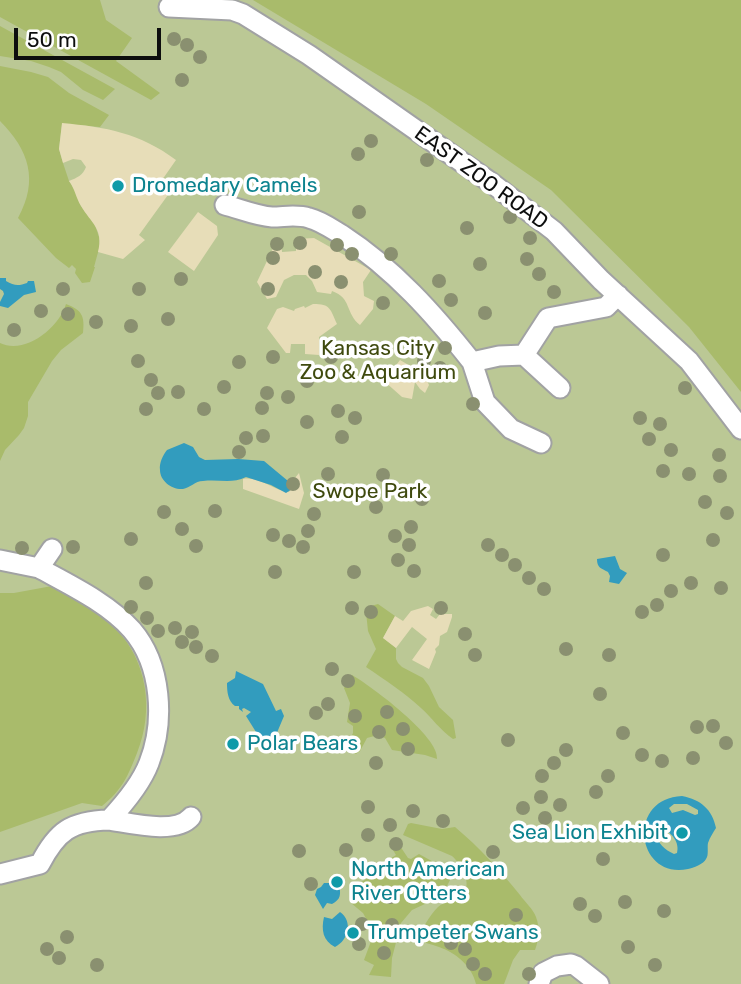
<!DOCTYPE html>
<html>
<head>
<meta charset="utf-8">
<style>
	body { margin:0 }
	#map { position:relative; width:741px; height:984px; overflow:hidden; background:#e5e6e8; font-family:Rubik,sans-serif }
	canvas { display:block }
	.scale { position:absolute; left:14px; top:28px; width:147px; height:32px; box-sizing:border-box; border:4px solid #0d0e0e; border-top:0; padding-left:9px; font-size:21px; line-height:24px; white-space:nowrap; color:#0d0e0e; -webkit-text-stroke:5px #fff; paint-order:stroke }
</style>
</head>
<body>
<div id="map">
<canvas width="741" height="984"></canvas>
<div class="scale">50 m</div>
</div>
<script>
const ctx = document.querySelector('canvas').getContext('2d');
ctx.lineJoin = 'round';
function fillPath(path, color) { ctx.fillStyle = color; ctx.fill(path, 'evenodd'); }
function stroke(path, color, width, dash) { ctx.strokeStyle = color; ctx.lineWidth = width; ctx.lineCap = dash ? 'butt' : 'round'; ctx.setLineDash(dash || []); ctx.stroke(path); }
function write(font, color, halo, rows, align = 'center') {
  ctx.font = font + ' Rubik,sans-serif'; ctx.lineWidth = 7; ctx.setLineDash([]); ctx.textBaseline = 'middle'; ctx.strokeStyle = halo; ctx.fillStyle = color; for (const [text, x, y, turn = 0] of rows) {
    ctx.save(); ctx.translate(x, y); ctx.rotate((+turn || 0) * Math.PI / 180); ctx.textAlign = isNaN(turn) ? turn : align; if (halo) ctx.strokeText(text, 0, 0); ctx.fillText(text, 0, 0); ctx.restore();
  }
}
fillPath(new Path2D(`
	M0 0H741V984H0Z`), '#bbc895');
fillPath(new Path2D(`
	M0 0H100L106 20 132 38 116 61 160 93 151 100 0 17Z
	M253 0H741V392L689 327 551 190 426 104Z
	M0 26 115 89 103 100 83 90 61 72 49 67 31 61 0 56Z
	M0 66 31 72 48 77 69 93 109 115 100 127 62 124 59 149 63 163 69 181 75 190 81 206 95 225 99 237 100 245 94 267H95L90 282 82 283 75 273 76 269 72 265 69 268 56 258 18 218C39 180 29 150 0 121Z
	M66 304C82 310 85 316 83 333L61 350 52 361 28 402V416L24 428 19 435 5 450 0 461V343C25 355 59 328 66 304Z
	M52 586C73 598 97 610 115 628 148 661 154 711 137 753 128 776 122 790 102 806L82 803 0 832V593H14Z
	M378 604 395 616 383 638 396 648V659L398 663 402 667 423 678 429 686 439 707 453 720 456 738 453 739C440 730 432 718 421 708 404 692 385 680 366 667L376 649 368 631 366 612 371 606Z
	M352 675C371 686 440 737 437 759L425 755 392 750 385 738 378 735 367 738 360 751 356 754C351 753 343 747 341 742L343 738 351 737 353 733V726L347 722 350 703 344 688Z
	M411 823 442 829 455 827C479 847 500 870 520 895 525 902 533 909 536 917 540 927 539 940 535 950H520L513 960 504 984H476C472 966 456 953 439 947 431 944 424 943 417 939 423 928 429 916 438 907 445 901 451 902 458 898 476 888 462 865 452 856L403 835 408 824Z
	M394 842 398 843 408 858 411 859 419 854 448 870 450 880 446 888 427 903 412 910 401 923 392 958 391 977 369 975 374 965 364 960 373 936 369 924 363 913 351 903C361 899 358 892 360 883L374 874 373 870 396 855 390 845Z`), '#a9bb6b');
fillPath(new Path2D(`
	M62 123C106 127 140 133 176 160L162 180 173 188 139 235 145 240 123 259 98 252C104 229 91 223 81 206 76 198 75 189 69 181 77 178 83 175 86 167L81 160 73 159 63 163 59 149Z
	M198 212 217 226 218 235 194 271 168 252Z
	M314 238 371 270 363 282 364 296 374 301 373 309 360 325C345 313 352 298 332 291L331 294 317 292 312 281 306 275H294L284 280 276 297 267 299 257 282 276 242 281 241 282 252 296 251V239Z
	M313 304C331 304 330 309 337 324L319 337V355L305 354V344H291L290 353H286L267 328 277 309 283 307 294 311 295 309 304 306 305 308Z
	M400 360 424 374 429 385 425 393 420 389 415 382 412 399 402 397 384 381Z
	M299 473 304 493 299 509 243 489V479C259 476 274 491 289 492L292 487 290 484Z
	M428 606 433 609 430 615 436 619 440 614H452V617L447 632 440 636 439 645 435 649 436 652 429 669 412 660 427 639 412 627 396 648 383 638 395 616 403 621 411 611Z`), '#e7ddb8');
fillPath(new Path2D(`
	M0 278H6V281C14 286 19 286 27 283L28 281H34L36 292 24 295 8 308 0 306V302L4 294 3 291 0 289Z
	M184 443 193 447 199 457 205 460 238 459 264 461 288 481 292 489 286 493 271 485 246 477C232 484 219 479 203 481 195 481 190 488 183 489 172 490 160 481 160 470 159 463 163 455 167 450Z
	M615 556 620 569 627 573 619 584 609 582 610 576 608 572C601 568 597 568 597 559Z
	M236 671 263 684 276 711 281 709 284 716 276 735 257 740 251 739 252 734 256 732 246 716 251 712 244 708 242 709 243 712 239 709V706H235C228 701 227 692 227 683L235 678Z
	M682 796C701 800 712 809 716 828 713 833 710 837 708 843 707 847 709 855 706 859 704 864 693 868 688 869 637 880 625 799 682 796ZM674 804H687L698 810V814L695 815 683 810 672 813 669 808ZM662 829C672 832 680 843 677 853L674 854C665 850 657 843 656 833L658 830Z
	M324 883H331L335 885 339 884C341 895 341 899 332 904L327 903 323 909 315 895 317 889 321 887Z
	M340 912C353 921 349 940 335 947 323 941 321 930 324 917L332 919Z`), '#329cbe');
const minor = new Path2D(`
	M169 7 232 10 243 14 309 55 493 184 554 231 601 280 689 361 741 429
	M225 205C240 209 257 216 272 217 285 217 296 214 309 218 321 221 332 229 342 235 394 269 434 314 472 362L499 356 524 355 548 318 606 307 618 295
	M524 355 560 388
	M472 362 485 402 511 429 541 443
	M0 560 39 568
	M109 820C130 823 176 835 191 817
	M0 874 40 864C57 831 71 821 109 820 124 804 141 784 149 763 165 722 162 665 132 630 108 603 70 585 39 568L52 549
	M539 984 543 973 557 966 571 964 576 966 599 984`);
stroke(minor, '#a1a2a3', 23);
stroke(minor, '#fff', 19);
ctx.fillStyle = '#8a9070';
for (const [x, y] of [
	[174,39],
	[187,45],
	[200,57],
	[182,80],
	[371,141],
	[358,154],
	[427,160],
	[359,212],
	[510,217],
	[467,228],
	[530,238],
	[300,243],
	[277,244],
	[337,245],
	[352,254],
	[391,254],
	[273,258],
	[527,259],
	[480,264],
	[315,272],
	[539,274],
	[181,279],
	[439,281],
	[341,282],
	[63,289],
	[139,289],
	[268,289],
	[554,292],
	[451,300],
	[383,303],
	[41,311],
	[485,313],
	[68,314],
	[168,319],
	[96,322],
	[131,326],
	[14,330],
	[445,348],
	[273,357],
	[331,357],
	[138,361],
	[424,361],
	[239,362],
	[440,368],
	[151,380],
	[307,381],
	[224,387],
	[685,388],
	[178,392],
	[158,393],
	[267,393],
	[288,397],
	[473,404],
	[262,408],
	[146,409],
	[204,409],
	[338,411],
	[355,418],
	[640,418],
	[307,422],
	[660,424],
	[263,436],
	[342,437],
	[246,438],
	[649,439],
	[671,450],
	[239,452],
	[719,455],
	[663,471],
	[328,474],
	[689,474],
	[383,475],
	[720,476],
	[293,484],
	[422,499],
	[705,502],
	[376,507],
	[215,511],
	[164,512],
	[727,513],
	[314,514],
	[411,527],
	[182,529],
	[308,531],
	[273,535],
	[395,536],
	[131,539],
	[713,540],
	[289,541],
	[409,545],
	[488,545],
	[196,546],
	[73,547],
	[303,547],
	[22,548],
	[502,555],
	[663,555],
	[398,560],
	[515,565],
	[414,571],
	[275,572],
	[354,572],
	[529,578],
	[146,583],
	[691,583],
	[721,588],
	[544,589],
	[671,591],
	[657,605],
	[131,607],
	[352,608],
	[441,608],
	[371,612],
	[642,612],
	[147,618],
	[175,628],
	[158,631],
	[192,632],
	[465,634],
	[182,642],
	[196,647],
	[566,649],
	[475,655],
	[609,655],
	[212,656],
	[332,669],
	[348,681],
	[600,694],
	[328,704],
	[387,712],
	[316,713],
	[355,716],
	[713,726],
	[697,727],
	[403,729],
	[379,732],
	[623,733],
	[508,740],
	[317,743],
	[347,743],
	[726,743],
	[408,749],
	[566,750],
	[642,755],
	[693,758],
	[662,761],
	[376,763],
	[554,763],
	[542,776],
	[608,776],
	[596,792],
	[541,797],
	[560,805],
	[368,807],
	[523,808],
	[413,811],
	[545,818],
	[443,821],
	[390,825],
	[368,835],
	[396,844],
	[346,850],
	[299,851],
	[493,852],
	[603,859],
	[311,884],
	[390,897],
	[625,902],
	[580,904],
	[664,911],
	[516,915],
	[595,916],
	[362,924],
	[392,925],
	[524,935],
	[67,937],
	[451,943],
	[359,944],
	[628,947],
	[47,949],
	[465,949],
	[384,953],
	[59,958],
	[473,964],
	[97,965],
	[655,965],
	[485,974],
	[529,974]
]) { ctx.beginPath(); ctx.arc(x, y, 7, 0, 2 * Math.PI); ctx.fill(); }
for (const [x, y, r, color] of [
	[118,186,7,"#0f9aa8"],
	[233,744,7,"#0f9aa8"],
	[682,833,7,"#0f9aa8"],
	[337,882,7,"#0f9aa8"],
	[353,933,7,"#0f9aa8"]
]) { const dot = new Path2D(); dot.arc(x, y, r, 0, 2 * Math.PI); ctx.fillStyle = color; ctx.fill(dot); stroke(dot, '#fff', 2.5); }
write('21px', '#0d0e0e', '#fff', [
	["EAST ZOO ROAD",481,178,36]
]);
write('21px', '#0d838f', '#fff', [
	["Dromedary Camels",132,186],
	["Polar Bears",247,744],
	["Sea Lion Exhibit",668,833,"right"],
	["North American",351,870],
	["River Otters",351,894],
	["Trumpeter Swans",367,933]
], 'left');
write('21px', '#3f4a0e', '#fff', [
	["Kansas City",378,349],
	["Zoo & Aquarium",378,373],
	["Swope Park",370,492]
]);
</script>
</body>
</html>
